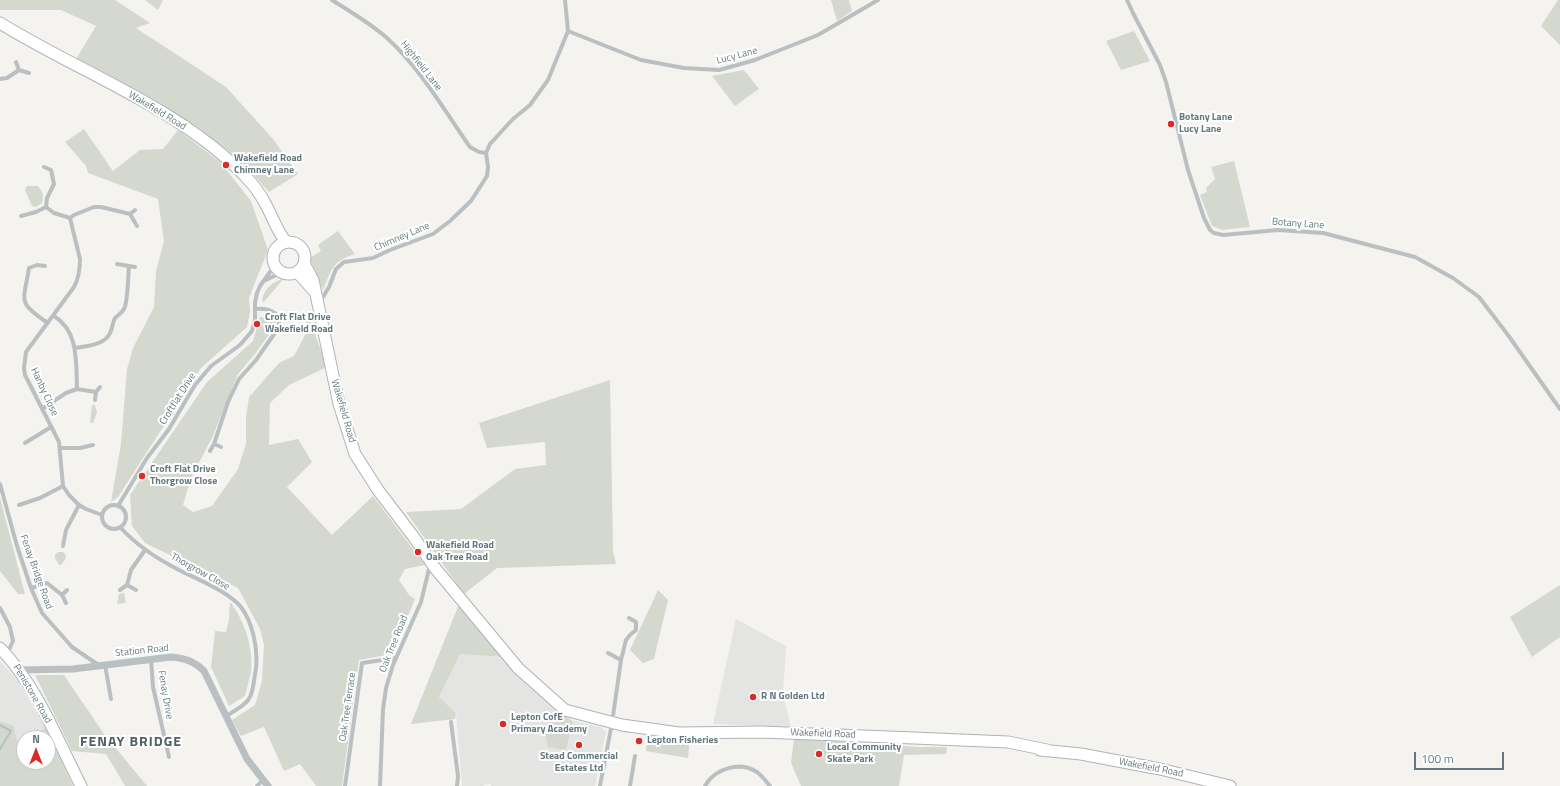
<!DOCTYPE html>
<html>
<head>
<meta charset="utf-8">
<style>
	body { margin:0 }
	#map { position:relative; width:1560px; height:786px; overflow:hidden; background:#f4f3f0; font-family:"Titillium Web",sans-serif }
	canvas { display:block }
	.north { position:absolute; left:16px; top:730px; width:40px; height:40px; box-sizing:border-box; background:#fff; border:1px solid #c1c9cc; border-radius:50%; rotate:0deg; font-size:11px; font-weight:700; line-height:16px; text-align:center; color:#64797f }
	.north::after { content:''; display:block; margin:auto; width:14px; height:18px; background:#d92b2a; clip-path:polygon(50% 0,100% 100%,50% 72%,0 100%) }
	.scale { position:absolute; left:1414px; top:752px; width:90px; height:18px; box-sizing:border-box; border:2px solid #64797f; border-top:0; padding-left:5px; font-size:12px; line-height:14px; white-space:nowrap; color:#64797f; -webkit-text-stroke:3px #fff; paint-order:stroke }
</style>
</head>
<body>
<div id="map">
<canvas width="1560" height="786"></canvas>
<div class="north">N</div>
<div class="scale">100 m</div>
</div>
<script>
const ctx = document.querySelector('canvas').getContext('2d');
ctx.lineJoin = 'round';
function fillPath(path, color) { ctx.fillStyle = color; ctx.fill(path, 'evenodd'); }
function stroke(path, color, width, dash) { ctx.strokeStyle = color; ctx.lineWidth = width; ctx.lineCap = dash ? 'butt' : 'round'; ctx.setLineDash(dash || []); ctx.stroke(path); }
function write(font, color, halo, rows, align = 'center') {
  ctx.font = font + ' "Titillium Web",sans-serif'; ctx.lineWidth = 4; ctx.setLineDash([]); ctx.textBaseline = 'middle'; ctx.strokeStyle = halo; ctx.fillStyle = color; for (const [text, x, y, turn = 0] of rows) {
    ctx.save(); ctx.translate(x, y); ctx.rotate((+turn || 0) * Math.PI / 180); ctx.textAlign = isNaN(turn) ? turn : align; if (halo) ctx.strokeText(text, 0, 0); ctx.fillText(text, 0, 0); ctx.restore();
  }
}
fillPath(new Path2D(`
	M736 619 786 646 783 694 791 727 713 724Z
	M460 654 503 657 558 712 545 730 566 750 573 721 601 727 606 732 595 786H491V783L482 786H462L456 713 439 697Z
	M0 661 18 681 46 728 25 736 17 742 14 726 0 721Z`), '#e4e4e3');
fillPath(new Path2D(`
	M0 0H115L150 23 136 28 226 87 273 139 298 174 269 192 238 158 195 125 76 59 96 26 61 10H0Z
	M145 0H163L158 10Z
	M831 0H849L852 11 837 21Z
	M1558 0H1560V45L1541 26Z
	M1134 31 1150 61 1121 70 1106 41Z
	M744 70 759 89 735 106 712 76Z
	M84 129 113 171 140 150 163 149 178 130 220 162 251 201 268 250 249 298 250 312 247 327 201 368 118 497 111 502 121 444 127 369 133 348 154 307 156 271 164 241 158 199 88 173 86 166 65 142Z
	M1234 161 1250 227 1222 230 1212 226 1200 195 1207 192 1206 188 1215 179 1211 167Z
	M27 186H38C43 192 44 197 42 203L36 207 32 206 25 190Z
	M338 231 355 254C331 262 332 269 323 290L310 258 321 251 318 245Z
	M284 278 264 302 262 301C263 289 273 282 284 278Z
	M307 312 327 367 289 385 270 403 269 445 298 439 312 462 287 487 332 535 373 496 425 565 405 569 399 580 409 595 415 599 392 654 359 660 342 786H316L300 764 284 771 264 727 241 736 232 720 255 705 262 681 264 645 260 629 238 588 145 543 132 526 130 495 207 382 253 341 260 317H269L276 321 275 326 255 354 238 374 212 438 191 478 183 505 193 512 212 506 238 469 246 444V418L249 397 279 363 294 356 305 335Z
	M610 380 613 551 616 564 497 568 464 594 406 512 461 509 515 469 546 465 545 442 487 448 479 423Z
	M92 405H95L97 413 93 423H90Z
	M0 498 25 594H18L0 571Z
	M58 552H63L66 555 65 560 61 565H59L55 558V555Z
	M1560 585V637L1532 657 1510 617Z
	M658 590 668 600 654 659 643 663 630 650Z
	M124 593 126 603 117 604 119 594Z
	M230 602C244 619 254 649 251 672 249 680 247 688 245 696L229 706 211 667 215 631 226 632 229 619Z
	M459 604 503 657 460 654 439 697 456 713 455 719 411 724Z
	M35 675H64L104 734 147 786H125L106 754 72 751Z
	M558 712 573 721 566 750 548 747 545 730Z
	M0 721 14 726 17 741 25 736 46 728 73 786H0ZM24 738H48V762H24Z
	M648 735 690 737 688 758 646 751Z
	M794 739 918 747H947L946 754 904 755 899 786H801L791 763Z`), '#d4d8cf');
stroke(new Path2D(`
	M0 725 11 731 0 749`), '#b1c2c3', 2);
const trunk = new Path2D(`
	M0 23C79 72 180 108 245 176 253 184 261 195 266 205 273 218 277 231 286 242
	M273 258a16 16 0 1 1 32 0a16 16 0 1 1-32 0Z
	M304 263 313 280 339 404 355 454 378 490 413 536 435 568 518 668 565 710 622 725 679 733 761 732 914 738 1008 742 1047 750
	M297 272 315 292
	M0 648C37 686 57 739 81 786
	M1040 750 1081 754 1160 769 1230 786`);
stroke(trunk, '#aeb3b5', 13);
stroke(new Path2D(`
	M332 0C351 12 370 23 387 38 420 68 444 110 470 147L479 152 486 153
	M1127 0 1133 13 1160 65 1166 82 1188 170 1204 218 1210 230 1214 233 1223 235 1278 230 1323 233 1415 257 1453 278 1479 297 1508 335 1560 409
	M568 31 641 60 684 68 719 70 755 60 818 35 878 0
	M16 62 19 70 29 73
	M0 79 7 78 19 70
	M44 167 51 170 54 184 47 198 46 207 54 213 70 218 80 259C80 269 79 278 74 287L26 352 24 368 25 375 59 442 63 486 69 495 79 505 86 509 102 515
	M130 214 135 210
	M21 216 36 212 46 207
	M70 218 74 215 94 207H101L130 214 137 226
	M117 264 135 267
	M45 266 37 265 29 268C24 301 16 302 48 323
	M266 280 282 272
	M320 302 329 287 336 269 344 262 373 258 390 250 433 234 450 221 471 201 487 176 488 167 486 153 490 144 513 119 530 105 548 80 568 31 565 0
	M75 348C86 346 105 345 110 333 113 328 112 323 115 318 118 315 122 313 124 309 128 302 128 276 129 266
	M77 389 96 392
	M95 400 96 392 100 387
	M42 409 66 393 77 389C76 363 79 331 54 316
	M25 443 51 427
	M214 444 221 447
	M60 448H80L93 445
	M210 451 214 444 228 402 239 379 256 360 279 327V317C273 310 266 308 256 309
	M0 484 17 546 31 588 42 613 72 647 100 666
	M19 505 40 498 63 486
	M102 517a12 12 0 1 1 24 0a12 12 0 1 1-24 0Z
	M118 506 147 458 169 429 195 385 211 366 240 345 252 331 255 320V303L257 293 260 286 275 265
	M120 527C137 546 159 560 181 571 199 580 229 592 241 607 253 623 258 649 256 668 251 699 254 700 226 716
	M63 546 66 530 79 505
	M127 585 136 590
	M31 588 47 583 62 595 66 603
	M120 590 127 585 131 570 145 550
	M62 595 67 590
	M0 608 10 627 13 641 7 654
	M608 653 621 660
	M151 659 153 687 169 757
	M105 665 111 699
	M451 722 458 776 457 786
	M257 786 263 780
	M345 786 362 663 396 658
	M380 786 383 709 386 688 393 665 421 602 430 565
	M600 786 612 723 621 660 626 640 630 635 636 630V622L629 618
	M630 786 635 756
	M705 786C715 768 740 761 757 772 762 776 766 781 770 786`), '#bac0c2', 4);
stroke(new Path2D(`
	M19 670 73 669 171 657C184 658 194 661 204 671L247 759 268 786`), '#bac0c2', 7);
stroke(trunk, '#fff', 11);
for (const [x, y, r, color] of [
	[1171,124,4,"#d92b2a"],
	[226,165,4,"#d92b2a"],
	[257,324,4,"#d92b2a"],
	[142,476,4,"#d92b2a"],
	[418,552,4,"#d92b2a"],
	[753,697,4,"#d92b2a"],
	[503,724,4,"#d92b2a"],
	[639,741,4,"#d92b2a"],
	[579,745,4,"#d92b2a"],
	[819,754,4,"#d92b2a"]
]) { const dot = new Path2D(); dot.arc(x, y, r, 0, 2 * Math.PI); ctx.fillStyle = color; ctx.fill(dot); stroke(dot, '#fff', 1.5); }
write('10px', '#64797f', '#fff', [
	["Lucy Lane",737,56,-15],
	["Highfield Lane",421,66,52],
	["Wakefield Road",157,111,31],
	["Botany Lane",1298,224,4],
	["Chimney Lane",402,237,-23],
	["Hanby Close",44,392,65],
	["Croftflat Drive",178,399,-58],
	["Wakefield Road",343,411,74],
	["Fenay Bridge Road",36,572,70],
	["Thorgrow Close",200,572,29],
	["Oak Tree Road",394,644,-68],
	["Station Road",142,651,-6],
	["Penistone Road",32,694,60],
	["Fenay Drive",165,695,80],
	["Oak Tree Terrace",348,707,-82],
	["Wakefield Road",823,734,2],
	["Wakefield Road",1151,768,11]
]);
write('bold 10px', '#64797f', '#fff', [
	["Botany Lane",1179,118],
	["Lucy Lane",1179,130],
	["Wakefield Road",234,159],
	["Chimney Lane",234,171],
	["Croft Flat Drive",265,318],
	["Wakefield Road",265,330],
	["Croft Flat Drive",150,470],
	["Thorgrow Close",150,482],
	["Wakefield Road",426,546],
	["Oak Tree Road",426,558],
	["R N Golden Ltd",761,697],
	["Lepton CofE",511,718],
	["Primary Academy",511,730],
	["Lepton Fisheries",647,741],
	["Local Community",827,748],
	["Skate Park",827,760],
	["Stead Commercial",579,757,"center"],
	["Estates Ltd",579,769,"center"]
], 'left');
ctx.letterSpacing = '1px';
write('bold 14px', '#526165', '#fff', [
	["FENAY BRIDGE",131,743]
]);
ctx.letterSpacing = '0px';
</script>
</body>
</html>
